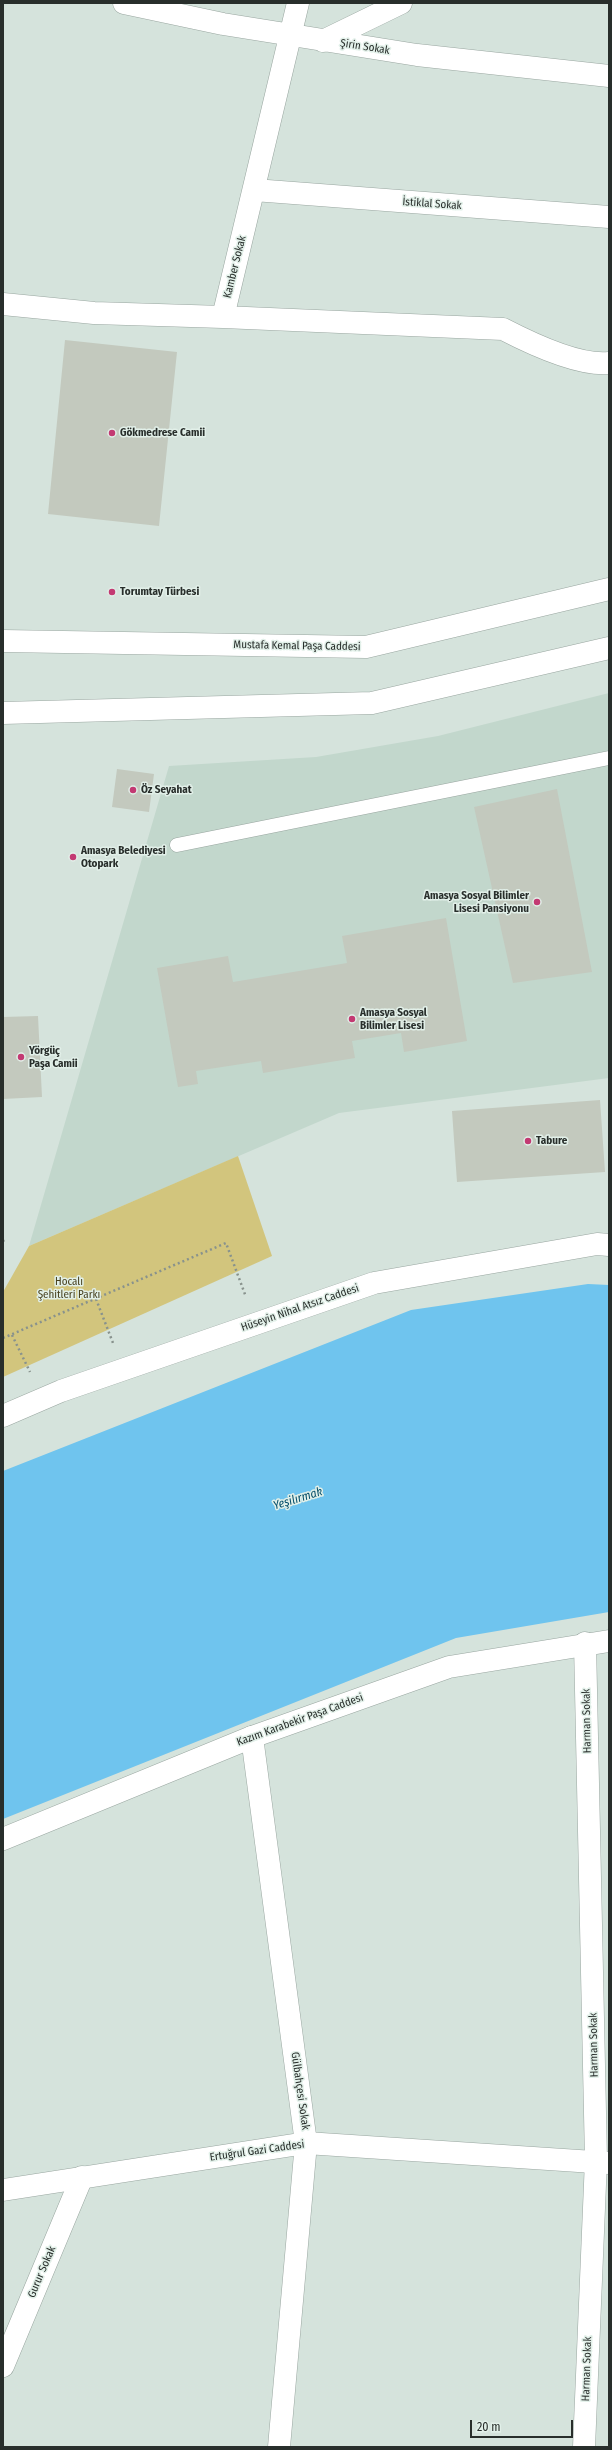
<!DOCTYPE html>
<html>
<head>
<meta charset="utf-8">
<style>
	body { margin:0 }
	#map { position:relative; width:612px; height:2450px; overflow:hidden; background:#d5e3dc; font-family:"Fira Sans Condensed",sans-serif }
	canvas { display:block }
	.frame { position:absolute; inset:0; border:4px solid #282e2b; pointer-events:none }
	.scale { position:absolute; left:470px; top:2420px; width:103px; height:18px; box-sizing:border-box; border:2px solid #282e2b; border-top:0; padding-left:5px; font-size:12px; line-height:14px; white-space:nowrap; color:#282e2b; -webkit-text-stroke:3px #e2f0e9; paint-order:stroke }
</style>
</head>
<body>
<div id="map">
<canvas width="612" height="2450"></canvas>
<div class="frame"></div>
<div class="scale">20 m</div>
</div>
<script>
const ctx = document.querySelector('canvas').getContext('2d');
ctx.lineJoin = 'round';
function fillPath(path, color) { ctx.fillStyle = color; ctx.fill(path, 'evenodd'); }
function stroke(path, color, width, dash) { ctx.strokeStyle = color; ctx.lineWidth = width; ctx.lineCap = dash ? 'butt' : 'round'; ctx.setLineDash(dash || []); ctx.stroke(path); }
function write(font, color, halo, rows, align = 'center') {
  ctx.font = font + ' "Fira Sans Condensed",sans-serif'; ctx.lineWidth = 3; ctx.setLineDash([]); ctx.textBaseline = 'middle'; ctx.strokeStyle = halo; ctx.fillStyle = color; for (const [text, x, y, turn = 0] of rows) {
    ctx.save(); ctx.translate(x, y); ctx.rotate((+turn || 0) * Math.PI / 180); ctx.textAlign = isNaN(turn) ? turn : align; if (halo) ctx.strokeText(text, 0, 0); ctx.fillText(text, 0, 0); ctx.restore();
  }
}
fillPath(new Path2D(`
	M609 693V1078L339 1113 29 1246 169 766 316 757 438 736Z`), '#c2d7cc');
fillPath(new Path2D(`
	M238 1156 272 1256 3 1377V1292L29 1246Z`), '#d2c57d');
fillPath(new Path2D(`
	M588 1284 609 1285V1612L456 1638 3 1819V1471L411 1310Z`), '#6fc4ee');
fillPath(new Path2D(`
	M65 340 177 352 159 526 48 514Z
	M117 769 154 774 149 812 112 807Z
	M557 789 592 972 513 983 474 807Z
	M446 918 467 1041 404 1052 401 1033 352 1041 355 1058 263 1073 261 1061 196 1071 198 1084 178 1087 157 968 228 956 233 982 347 963 342 936Z
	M38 1016 42 1097 3 1099V1017Z
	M600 1100 605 1172 457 1182 452 1111Z`), '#c3c9be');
const lane = new Path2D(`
	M177 845 609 758`);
const street = new Path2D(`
	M124 3 223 24 417 55 609 76
	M323 41 401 3
	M254 190 609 217
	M3 304 94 313 223 317 298 3
	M223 317 503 329C530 343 579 366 609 363
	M252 1737 306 2143 279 2447
	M3 2366 82 2177
	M584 2447 596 2160 585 1643`);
const secondary = new Path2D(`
	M3 1416 61 1391 374 1283 597 1244 609 1245
	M3 1839 252 1737 449 1667 609 1641
	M3 2190 306 2143 609 2163`);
const primary = new Path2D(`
	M3 641 366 647 609 589
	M3 713 372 703 609 648`);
stroke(lane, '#99a6a0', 15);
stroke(street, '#99a6a0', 23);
stroke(secondary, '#99a6a0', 23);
stroke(primary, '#99a6a0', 23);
stroke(new Path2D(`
	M3 1240 4 1242
	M96 1299 113 1343
	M12 1335 30 1372
	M3 1338 226 1243 246 1297`), '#88928d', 2.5, [2, 3]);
stroke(lane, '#fff', 14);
stroke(street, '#fff', 22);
stroke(secondary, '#fff', 22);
stroke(primary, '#fff', 22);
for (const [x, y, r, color] of [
	[112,433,4,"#c33972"],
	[112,592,4,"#c33972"],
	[133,790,4,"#c33972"],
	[73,857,4,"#c33972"],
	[537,902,4,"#c33972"],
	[352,1019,4,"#c33972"],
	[21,1057,4,"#c33972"],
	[528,1141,4,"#c33972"]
]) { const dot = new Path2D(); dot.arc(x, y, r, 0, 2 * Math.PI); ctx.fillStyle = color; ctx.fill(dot); stroke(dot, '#e2f0e9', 1.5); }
write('11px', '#282e2b', '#e2f0e9', [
	["Şirin Sokak",365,47,9],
	["İstiklal Sokak",432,204,4],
	["Kamber Sokak",235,267,-76],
	["Mustafa Kemal Paşa Caddesi",297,646,1],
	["Hüseyin Nihal Atsız Caddesi",300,1308,-19],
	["Kazım Karabekir Paşa Caddesi",300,1720,-20],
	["Harman Sokak",587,1721,-91],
	["Harman Sokak",594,2045,-91],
	["Gülbahçesi Sokak",300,2091,82],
	["Ertuğrul Gazi Caddesi",257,2151,-8],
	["Gurur Sokak",42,2272,-67],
	["Harman Sokak",587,2369,-88]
]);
write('bold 11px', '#282e2b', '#e2f0e9', [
	["Gökmedrese Camii",120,433],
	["Torumtay Türbesi",120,592],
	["Öz Seyahat",141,790],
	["Amasya Belediyesi",81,851],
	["Otopark",81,864],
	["Amasya Sosyal Bilimler",529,896,"right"],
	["Lisesi Pansiyonu",529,909,"right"],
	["Amasya Sosyal",360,1013],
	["Bilimler Lisesi",360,1026],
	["Yörgüç",29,1051],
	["Paşa Camii",29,1064],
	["Tabure",536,1141]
], 'left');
write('11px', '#463f1c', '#e2f0e9', [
	["Hocalı",69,1282],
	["Şehitleri Parkı",69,1295]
]);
write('italic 12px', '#054f6b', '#e2f0e9', [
	["Yeşilırmak",298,1499,-17]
]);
</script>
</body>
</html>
